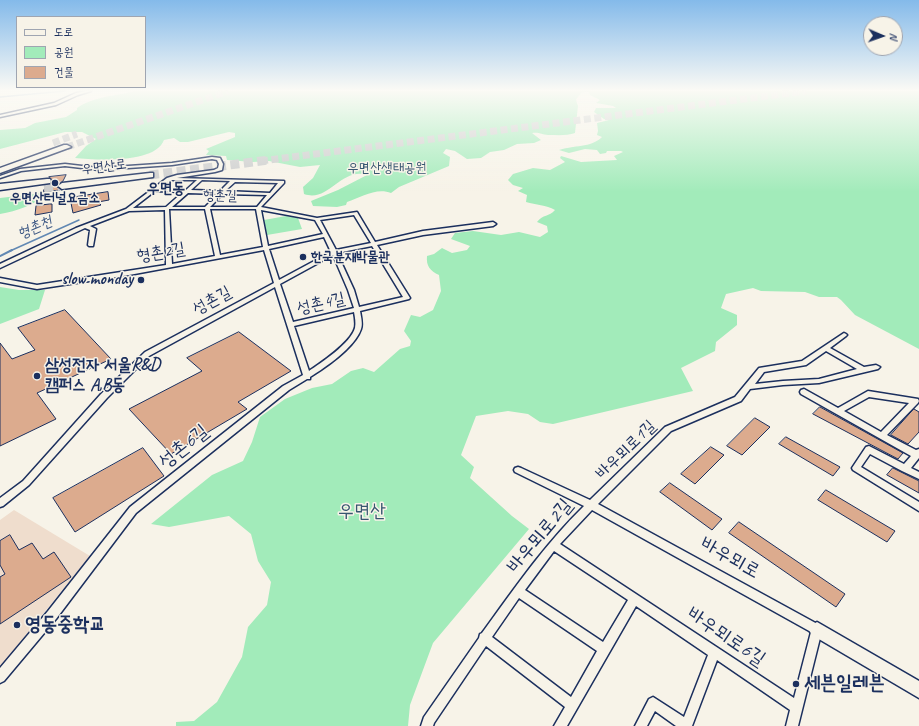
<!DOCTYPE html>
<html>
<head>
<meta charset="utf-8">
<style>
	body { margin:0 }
	#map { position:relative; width:919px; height:726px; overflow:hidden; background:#f7f3e8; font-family:Caveat,"Poor Story",sans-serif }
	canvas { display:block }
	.legend { position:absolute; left:16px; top:16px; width:130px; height:72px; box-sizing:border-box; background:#f7f3e8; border:1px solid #9fa5b1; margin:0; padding:5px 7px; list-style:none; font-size:12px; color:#1b2f5e }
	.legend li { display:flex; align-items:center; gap:8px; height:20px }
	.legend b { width:20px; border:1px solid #9fa5b1 }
	.north { position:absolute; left:863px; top:16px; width:40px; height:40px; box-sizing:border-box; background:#f7f3e8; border:1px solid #9fa5b1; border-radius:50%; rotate:92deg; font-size:11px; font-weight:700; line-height:16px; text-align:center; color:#1b2f5e }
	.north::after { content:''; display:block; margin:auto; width:14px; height:18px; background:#1b2f5e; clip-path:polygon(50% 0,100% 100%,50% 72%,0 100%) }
</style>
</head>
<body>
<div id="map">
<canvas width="919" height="726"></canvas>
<ul class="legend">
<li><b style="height:5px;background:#f7f3e8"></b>도로</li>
<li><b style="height:11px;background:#a2ebba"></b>공원</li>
<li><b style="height:11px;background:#dcab8e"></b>건물</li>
</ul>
<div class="north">N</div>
</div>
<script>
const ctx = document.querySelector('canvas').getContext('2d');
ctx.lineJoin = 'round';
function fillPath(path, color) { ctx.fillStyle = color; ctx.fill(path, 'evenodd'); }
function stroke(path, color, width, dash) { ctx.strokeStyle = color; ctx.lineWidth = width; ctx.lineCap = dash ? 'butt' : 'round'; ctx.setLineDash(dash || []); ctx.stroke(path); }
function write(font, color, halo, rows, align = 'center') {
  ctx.font = font + ' Caveat,"Poor Story",sans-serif'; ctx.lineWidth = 3; ctx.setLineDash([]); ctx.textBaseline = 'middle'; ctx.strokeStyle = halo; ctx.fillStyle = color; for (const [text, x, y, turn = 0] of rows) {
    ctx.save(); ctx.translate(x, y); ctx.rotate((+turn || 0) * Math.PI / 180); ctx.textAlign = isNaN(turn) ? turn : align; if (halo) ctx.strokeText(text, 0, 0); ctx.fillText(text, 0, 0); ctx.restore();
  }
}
fillPath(new Path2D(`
	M14 510 90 556 0 667V520Z`), '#efddcd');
fillPath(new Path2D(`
	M135 91H919V349L855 315 841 300 837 297H819L805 292 761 291 753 288 726 294 721 308 737 315V325L716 342 715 351 681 368 693 391 553 424 540 422 528 414 508 411 476 416 461 455 474 467 470 478 512 516 529 529 433 643 410 705 408 726H176V722L194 721 217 702 242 657 248 627 267 605 271 582 258 561 251 534 229 516 169 527 151 524 212 475 243 461 252 442 260 417 285 399 312 388 332 384 351 371 363 368 374 372 400 349 410 346 411 341 404 331 411 315 420 317 433 310 441 291 439 275C430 271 426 266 427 256L434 254 442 248 452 253 467 250 470 246 451 239 455 233 473 231 501 235 519 232 540 237 548 232 547 226 537 222C543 214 549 217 555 210 546 205 536 205 526 202L527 195 518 191 523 188 513 185 508 180 513 174 533 168 550 170 565 162 560 158 561 156 581 162 617 160 614 156 623 152 621 151H607L606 153 600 154 597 150 585 149 569 153 559 150C573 145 591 148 602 137L597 135 598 131 597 123 609 120 604 119 594 112 596 108H616L613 106 596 103 600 100 590 95 589 92C582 90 579 95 576 100L578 106 575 133C567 136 557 135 548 135 542 135 540 132 532 133L541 140 534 143 517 144 504 150 490 152 481 158 467 159 455 151 446 149 443 153 450 157 449 166 399 187 391 193C377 187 361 197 347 202L346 205 337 207 313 206 311 201 338 190 367 175C341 167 329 203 304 194L303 187 313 178 320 165 300 167 269 161 253 162 227 160 226 156 206 155 209 151 206 149 235 137V133L229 132 188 142H180L174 138 164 140C155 164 96 160 75 158L86 146 96 139 82 132H65L0 149V130L25 128 35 123 66 117 77 110V108C94 96 116 96 135 91Z
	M43 193 48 194C34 205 17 211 0 214V198Z
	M286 216 298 218 302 229 267 235 264 220Z
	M0 287 19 290H45L39 309 0 324Z`), '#a2ebba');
stroke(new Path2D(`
	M0 97 65 91
	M10 251 79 220`), '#6188b3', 1.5);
stroke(new Path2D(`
	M0 256 12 250`), '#6188b3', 2);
const building = new Path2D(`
	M66 175 63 181 56 186 60 190 43 192 46 185 50 184 52 182 49 177Z
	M108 192 109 200 98 202 101 205 73 213 70 198Z
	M50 204H52V212L35 215 36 206Z
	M65 310 111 359 37 393 56 419 0 446V343L12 359 35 350 18 328Z
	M239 332 291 371 238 402 247 409 171 454 129 409 202 371 187 358Z
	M820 407 903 453 898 459 813 414Z
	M914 409 919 412V432L908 444 891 435Z
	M755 418 770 427 742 455 727 446Z
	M786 437 840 467 833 476 779 444Z
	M711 447 724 455 695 484 681 474Z
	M143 448 164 476 75 532 53 498Z
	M893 468 919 481V493L887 475Z
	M670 483 722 519 712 530 660 492Z
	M826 490 895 531 887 542 818 500Z
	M739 522 845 594 836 607 729 533Z
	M10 535 19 550 32 543 43 559 54 552 71 577 0 624V577L5 574 0 565V541Z`);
fillPath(building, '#dcab8e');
stroke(building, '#1b2f5e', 1);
stroke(new Path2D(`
	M53 143 77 134
	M67 147 228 91
	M261 161 806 91`), '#cbcccc', 7, [7, 3.5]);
stroke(new Path2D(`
	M150 175 269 160
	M44 188 62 186`), '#cbcccc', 9, [9, 4.5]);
const street = new Path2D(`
	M86 91H91L78 95 56 105 0 117V115L54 103 76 93Z
	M212 157 220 158 223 164 222 170 215 172 177 178 284 181V183L261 207 317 218 357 212 375 242 423 231 493 222 496 224 493 226 423 235 377 245 410 298 409 299 360 311C361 317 363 324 361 329 355 347 326 367 310 377V379H307L289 390 136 513 56 619 4 681 0 683V668L48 611 130 507 283 386 303 375 275 287 149 356 107 398 29 485 3 506 0 507V498L23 481 101 394 145 352 274 283 264 250 129 275 37 289 0 282V278L37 285 166 265 165 210 129 211 90 226 96 229 93 246H89L88 245 90 230 85 228 0 268V264L76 228 126 209 167 178 177 175 214 170 218 168 219 164 217 160 212 159 172 165 99 170 65 166 21 171 0 178V176L20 169 65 164 99 168 172 163ZM170 180H197L186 190 159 189ZM202 180 230 181 220 191 191 190ZM235 182 278 183 270 193 225 191ZM155 191 183 192 166 207 133 208ZM188 193 218 194 205 207H172ZM223 194 267 195 257 207H210ZM169 209H205L215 256 172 264ZM210 209H256L263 247 220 255ZM261 210 315 220 323 234 268 246ZM354 215 371 243 336 250 320 220ZM324 237 331 252 279 280 269 249ZM372 246 403 297 359 307 354 290 337 253ZM333 255 348 290 354 308 293 322 280 284ZM354 312C355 317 356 323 355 328 351 343 321 363 309 371L294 326Z
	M844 333 846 334 847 335 846 336 830 348 864 367 876 365 880 367 878 369 819 383 783 385 750 389 741 401 671 431 598 504 821 626 822 630 798 726H786L790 710 717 660 692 726H676L655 711 647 726H635L649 699 653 697 684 717 708 655 636 606 567 726H554L565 707 486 646 434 723 433 726H421L424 717 479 638 480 634 482 633C514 589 545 544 584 506L515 472 514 470 515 468 518 467 521 468 590 500 665 427 735 397 759 368 802 361ZM826 351 857 369 819 379 783 381 755 384 764 372 806 365ZM592 510 811 632 794 698 560 544ZM554 551 628 600 603 642 525 590ZM519 598 597 651 571 697 492 637Z
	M804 389 838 408 868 391 918 399 919 401 918 403 887 435 916 450 919 449V458L911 468 919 472V479L902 471 870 454 861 467 919 502V511L853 470 852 468 866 447 869 446 904 464 911 456 801 394 800 392 801 390ZM869 397 909 403 881 432 844 411Z`);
const secondary = new Path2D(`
	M817 622 919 681V698L812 635 809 630 812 625Z`);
const highway = new Path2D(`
	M64 145H67L71 147 0 173V168Z
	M150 173H153V177L62 189 58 186 62 183Z
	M47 179H50L51 181 50 183 0 190V184Z`);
stroke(street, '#1b2f5e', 3);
stroke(secondary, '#1b2f5e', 3);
stroke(highway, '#1b2f5e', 3);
fillPath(street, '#f7f3e8');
fillPath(secondary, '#f7f3e8');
fillPath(highway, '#f7f3e8');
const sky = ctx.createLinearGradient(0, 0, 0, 192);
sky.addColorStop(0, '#84baea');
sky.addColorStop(0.47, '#fbfaf5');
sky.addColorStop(1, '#fbfaf500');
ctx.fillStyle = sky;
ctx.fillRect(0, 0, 919, 192);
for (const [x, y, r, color] of [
	[55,183,4,"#1b2f5e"],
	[303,257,4,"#1b2f5e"],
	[141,280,4,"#1b2f5e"],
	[37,376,4,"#1b2f5e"],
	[17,625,4,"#1b2f5e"],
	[796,684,4,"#1b2f5e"]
]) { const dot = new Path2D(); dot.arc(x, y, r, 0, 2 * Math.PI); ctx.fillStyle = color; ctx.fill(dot); stroke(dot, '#f7f3e8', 1.5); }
write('14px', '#1b2f5e', '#f7f3e8', [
	["우면산로",104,167,-7],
	["형촌길",220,196,1]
]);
write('14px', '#365570', '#f7f3e8', [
	["우면산생태공원",387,168]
]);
write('bold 14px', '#1b2f5e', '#f7f3e8', [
	["우면산터널요금소",55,198],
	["한국분재박물관",311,257,"left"]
]);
write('italic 15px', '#385482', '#f7f3e8', [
	["형촌천",35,228,-24]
]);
write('bold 16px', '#1b2f5e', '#f7f3e8', [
	["우면동",166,189]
]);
write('17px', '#1b2f5e', '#f7f3e8', [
	["형촌2길",161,253,-10],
	["성촌길",212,301,-29],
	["성촌4길",321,304,-13],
	["바우뫼로1길",626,450,-44]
]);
write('bold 17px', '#1b2f5e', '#f7f3e8', [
	["slow monday",133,280],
	["삼성전자 서울R&D",45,366,"left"],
	["캠퍼스 A,B동",45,386,"left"]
], 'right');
write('20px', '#1b2f5e', '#f7f3e8', [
	["성촌6길",184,447,-39],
	["바우뫼로2길",540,536,-50],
	["바우뫼로",730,558,29],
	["바우뫼로6길",726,637,34]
]);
write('20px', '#365570', '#f7f3e8', [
	["우면산",362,512]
]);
write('bold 20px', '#1b2f5e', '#f7f3e8', [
	["영동중학교",25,625],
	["세븐일레븐",804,684]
], 'left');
</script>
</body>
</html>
